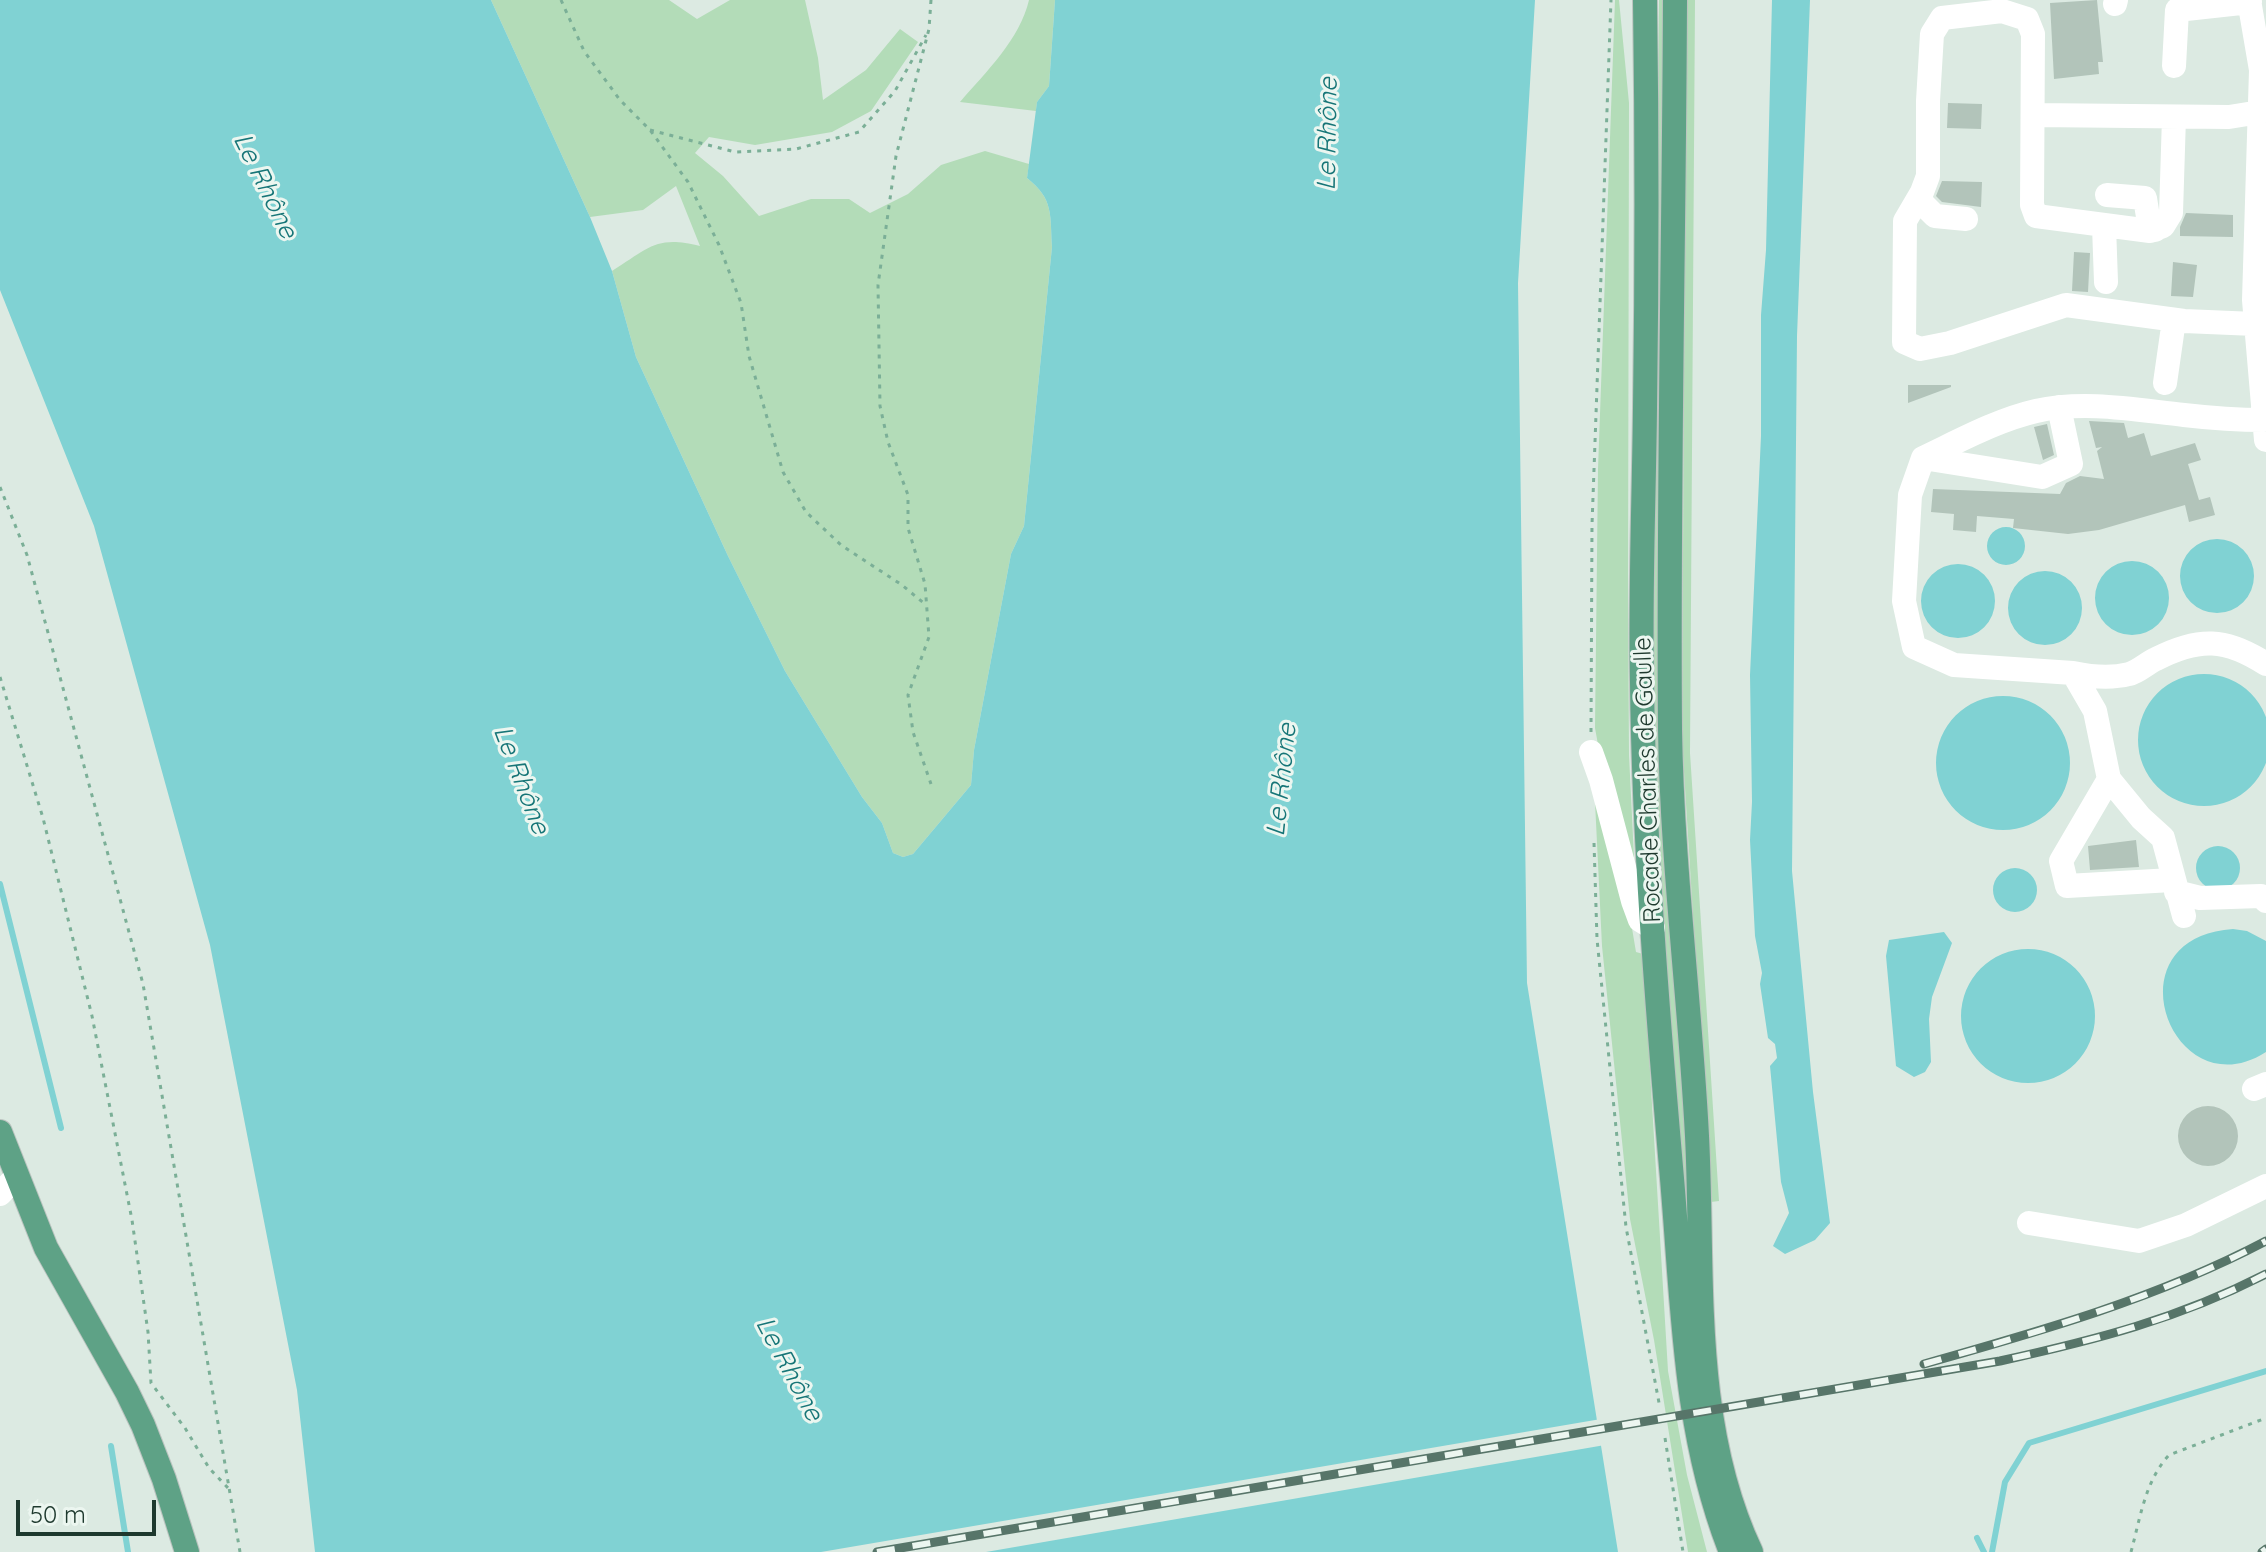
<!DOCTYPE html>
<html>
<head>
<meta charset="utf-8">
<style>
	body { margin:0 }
	#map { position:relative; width:2266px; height:1552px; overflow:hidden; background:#dceae2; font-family:Quicksand,sans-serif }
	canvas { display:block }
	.scale { position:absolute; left:16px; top:1500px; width:140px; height:36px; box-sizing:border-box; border:4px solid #1e392e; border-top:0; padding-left:10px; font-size:24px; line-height:28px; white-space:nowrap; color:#1e392e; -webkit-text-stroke:6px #ecf6f0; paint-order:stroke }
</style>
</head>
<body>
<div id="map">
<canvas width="2266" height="1552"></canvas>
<div class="scale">50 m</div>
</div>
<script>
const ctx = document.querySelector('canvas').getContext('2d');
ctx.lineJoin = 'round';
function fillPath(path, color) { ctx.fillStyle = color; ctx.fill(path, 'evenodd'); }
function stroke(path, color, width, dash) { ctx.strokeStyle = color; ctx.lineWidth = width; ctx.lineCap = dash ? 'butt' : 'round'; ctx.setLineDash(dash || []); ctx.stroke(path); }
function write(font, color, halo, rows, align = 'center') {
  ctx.font = font + ' Quicksand,sans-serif'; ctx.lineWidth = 6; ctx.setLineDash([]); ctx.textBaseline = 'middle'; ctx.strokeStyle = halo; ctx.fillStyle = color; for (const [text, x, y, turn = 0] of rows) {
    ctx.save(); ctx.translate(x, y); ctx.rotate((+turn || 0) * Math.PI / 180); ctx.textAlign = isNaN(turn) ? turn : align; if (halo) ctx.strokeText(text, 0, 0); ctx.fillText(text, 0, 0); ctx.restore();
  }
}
fillPath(new Path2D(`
	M491 0H669L697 19 730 0H805L818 58 823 100 866 70 900 29 918 42 871 111 832 132 755 145 709 137 695 153 723 176 759 216 811 199H849L870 213 908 194 941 165 985 151 1029 164 1027 178C1054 199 1050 215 1052 247L1024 526 1011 554 974 750 971 785 913 854 903 857 893 853 882 823 862 797 785 671 728 556 636 357 612 271C649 248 656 235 700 246L676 186 643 210 590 217Z
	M1029 0H1055L1049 86 1037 102 1036 111 960 102C986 72 1020 39 1029 0Z
	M1615 0H1619L1629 103 1628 597 1629 755 1635 878 1601 761 1595 728 1598 469Z
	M1659 0H1666L1692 1214 1684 1215 1653 765Z
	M1686 0H1695L1690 753 1719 1201 1711 1202 1682 740Z
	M1594 781 1623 875 1636 952 1643 954 1668 1371 1687 1475 1707 1552H1688L1654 1340 1630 1219 1602 946Z`), '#b3dcb8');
fillPath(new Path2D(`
	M0 0H491L590 217 612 271 636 357 728 556 785 671 862 797 882 823 893 853 903 857 913 854 971 785 974 750 1011 554 1024 526 1052 247C1050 215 1054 199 1027 178L1037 102 1049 86 1055 0H1535L1518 283 1527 983 1618 1552H315L297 1390 210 945 94 526 0 290Z
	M1772 0H1810L1797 336 1792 871 1813 1092 1830 1223 1815 1240 1785 1254 1773 1246 1789 1213 1781 1182 1770 1066 1777 1058 1775 1044 1768 1038 1760 984 1762 973 1755 936 1750 840 1752 802 1750 675 1761 436V315L1766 250Z
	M1987 546a19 19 0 1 1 38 0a19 19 0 1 1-38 0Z
	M2180 576a37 37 0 1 1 74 0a37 37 0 1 1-74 0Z
	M2095 598a37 37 0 1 1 74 0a37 37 0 1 1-74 0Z
	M1921 601a37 37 0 1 1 74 0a37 37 0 1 1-74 0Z
	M2008 608a37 37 0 1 1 74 0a37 37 0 1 1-74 0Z
	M2138 740a66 66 0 1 1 132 0a66 66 0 1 1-132 0Z
	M1936 763a67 67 0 1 1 134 0a67 67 0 1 1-134 0Z
	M2196 868a22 22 0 1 1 44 0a22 22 0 1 1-44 0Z
	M1993 890a22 22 0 1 1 44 0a22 22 0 1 1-44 0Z
	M2233 929 2247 931 2266 941V1052C2173 1112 2106 938 2233 929Z
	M1944 932 1952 943 1932 997 1929 1019 1931 1062 1925 1072 1914 1077 1896 1066 1886 956 1889 940Z
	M1961 1016a67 67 0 1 1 134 0a67 67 0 1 1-134 0Z`), '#80d2d3');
fillPath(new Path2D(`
	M1601 1419 1605 1445 986 1552H821Z`), '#dceae2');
stroke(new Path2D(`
	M0 884 61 1128
	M111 1446 128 1552
	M1977 1538 1984 1552
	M1992 1552 2005 1482 2029 1443 2266 1371`), '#80d2d3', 6);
fillPath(new Path2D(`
	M2097 0 2103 62H2098L2099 74 2054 79 2050 3Z
	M1948 103 1982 104 1981 129 1947 128Z
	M1942 181 1982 182 1981 207 1942 202 1936 196Z
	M2186 213 2233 215V237L2180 236V227Z
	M2074 252 2090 253 2088 292 2072 291Z
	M2173 262 2197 265 2193 297 2171 296Z
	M1908 385H1951V387L1908 403Z
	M2089 421 2124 423 2128 438 2144 433 2151 456 2195 443 2201 460 2188 464 2199 500 2210 497 2215 515 2189 522 2185 505 2099 530 2068 534 2013 528 2014 519 1977 516 1976 532 1953 530 1954 514 1931 512 1933 489 2060 494 2066 483 2080 476 2104 479 2097 451 2102 447 2096 448Z
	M2047 424 2054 455 2043 460 2034 427Z
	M2136 840 2139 867 2090 870 2088 846Z
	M2178 1136a30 30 0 1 1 60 0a30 30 0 1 1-60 0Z`), '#b2c4ba');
const major = new Path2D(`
	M1645 0C1647 136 1647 272 1645 408 1644 499 1640 591 1642 682 1644 843 1657 1006 1671 1167 1683 1298 1682 1428 1731 1552
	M1675 0C1674 243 1668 486 1670 729 1672 865 1690 1000 1697 1136 1704 1274 1690 1423 1751 1552
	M0 1132 46 1248 127 1392 143 1425 164 1479 187 1552`);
stroke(major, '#bcc4c0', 26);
stroke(new Path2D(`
	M561 0 584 51 620 100 650 130 688 182 719 245 741 303 749 356 783 472 806 512 841 545 902 585 926 605
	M931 0 929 29 896 156 878 285 880 406 888 442 908 495V528L925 584 929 637 908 695 913 732 931 784
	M650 130 735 152 796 149 859 132 895 91 926 35
	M0 487 27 555 143 984 240 1552
	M0 677 43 818 92 1016 132 1220 148 1332 151 1383 185 1428 209 1468 229 1489
	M1591 732 1592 525 1611 0
	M1594 843 1597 939 1626 1227 1660 1408
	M1665 1438 1683 1552
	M2131 1552C2140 1519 2145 1481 2169 1455L2266 1418`), '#7baf97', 3, [4, 6]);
stroke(new Path2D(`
	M2249 0 2261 70 2254 300 2266 440
	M2115 4 2116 0
	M2174 66 2177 10 2250 2
	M2035 115 2229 117 2260 112
	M2174 117 2171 213 2163 226 2150 231 2036 216 2032 205 2033 34 2027 19 2002 11 1942 18 1932 34 1928 101V176L1922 192 1905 221 1904 342 1920 349 1950 343 2066 305 2184 321 2255 324
	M2107 195 2145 198 2148 217 2155 230
	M1918 199 1935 216 1966 219
	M2104 226 2106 282
	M2165 383 2174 320
	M1923 458 2042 477 2071 464 2059 407
	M2073 673C2092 677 2110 679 2129 674 2138 672 2147 663 2156 659 2199 637 2226 638 2266 664
	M1591 752 1601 780 1633 901 1640 920 1653 928
	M2109 779 2061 861 2067 886 2172 880
	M2176 892 2200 898 2261 896 2266 901
	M2184 916 2163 838 2141 818 2109 779 2095 711 2073 673 1954 665 1914 647 1904 601 1910 495 1923 458C1959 441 1997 420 2036 411 2085 400 2136 410 2184 415 2210 418 2237 420 2264 420
	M2254 1089 2266 1084
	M0 1194 16 1177
	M2029 1223 2139 1241 2186 1225 2266 1186`), '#fff', 24);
stroke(major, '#5ea286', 24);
const rail = new Path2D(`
	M1924 1364C2041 1331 2158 1298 2266 1241
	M877 1552 2000 1361C2095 1340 2178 1319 2266 1274
	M2262 1552 2266 1549`);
stroke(rail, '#577569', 9);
stroke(rail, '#ecf6f0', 6, [18]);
write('24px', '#1e392e', '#ecf6f0', [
	["Rocade Charles de Gaulle",1648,780,-92]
]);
write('italic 26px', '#167577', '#ecf6f0', [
	["Le Rhône",1328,134,-89],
	["Le Rhône",265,186,64],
	["Le Rhône",521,780,69],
	["Le Rhône",1282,780,-84],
	["Le Rhône",789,1369,62]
]);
</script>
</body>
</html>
